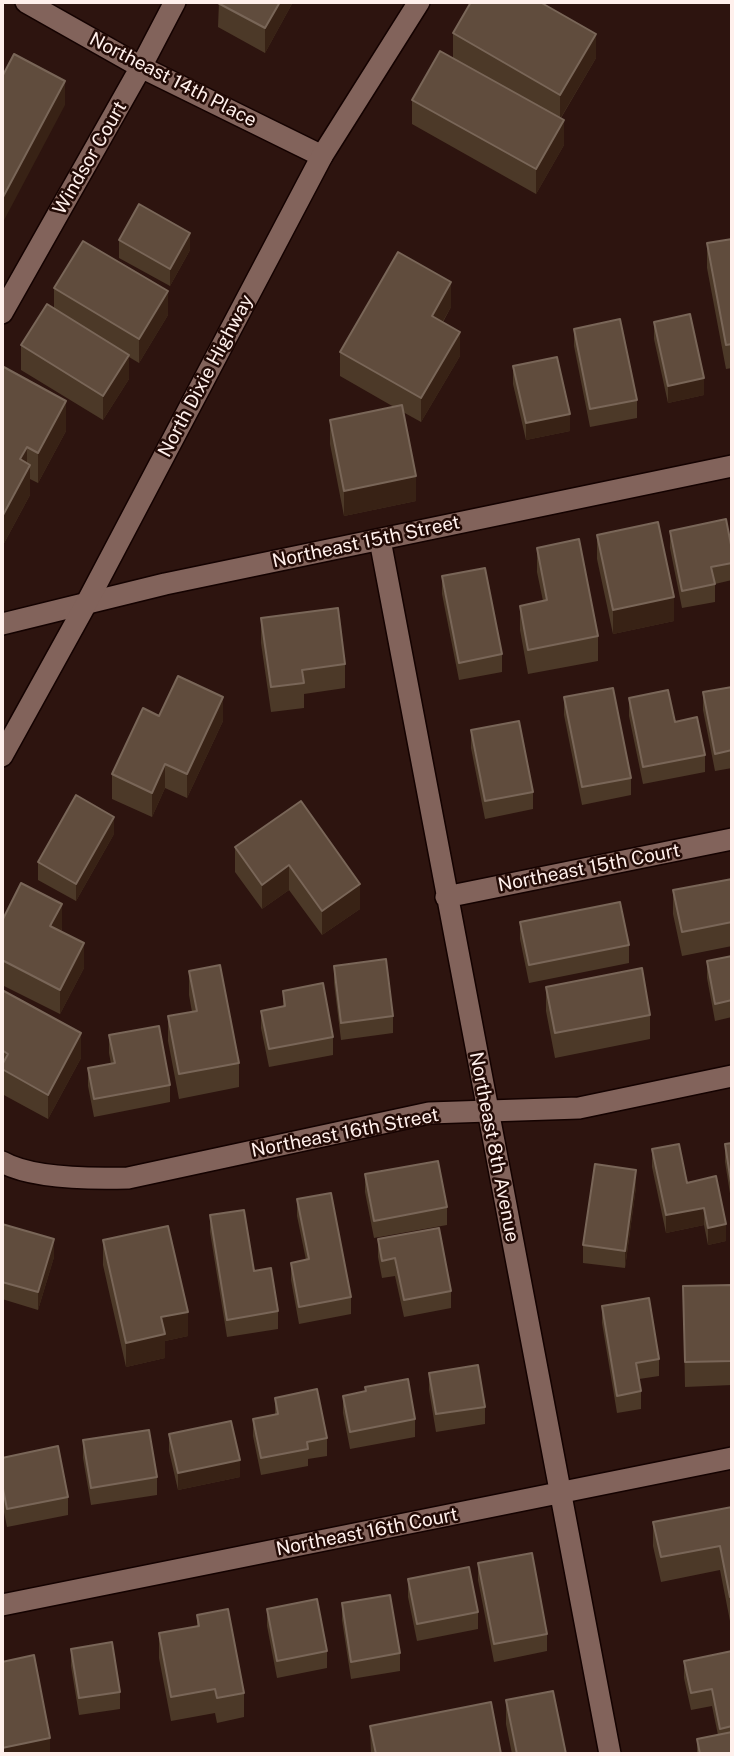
<!DOCTYPE html>
<html>
<head>
<meta charset="utf-8">
<style>
	body { margin:0 }
	#map { position:relative; width:734px; height:1756px; overflow:hidden; background:#2d140f; font-family:"Public Sans",sans-serif }
	canvas { display:block }
	.frame { position:absolute; inset:0; border:4px solid #fff0ec; pointer-events:none }
</style>
</head>
<body>
<div id="map">
<canvas width="734" height="1756"></canvas>
<div class="frame"></div>
</div>
<script>
const ctx = document.querySelector('canvas').getContext('2d');
ctx.lineJoin = 'round';
function stroke(path, color, width, dash) { ctx.strokeStyle = color; ctx.lineWidth = width; ctx.lineCap = dash ? 'butt' : 'round'; ctx.setLineDash(dash || []); ctx.stroke(path); }
function fillPath(path, color) { ctx.fillStyle = color; ctx.fill(path, 'evenodd'); }
function write(font, color, halo, rows, align = 'center') {
  ctx.font = font + ' "Public Sans",sans-serif'; ctx.lineWidth = 5; ctx.setLineDash([]); ctx.textBaseline = 'middle'; ctx.strokeStyle = halo; ctx.fillStyle = color; for (const [text, x, y, turn = 0] of rows) {
    ctx.save(); ctx.translate(x, y); ctx.rotate((+turn || 0) * Math.PI / 180); ctx.textAlign = isNaN(turn) ? turn : align; if (halo) ctx.strokeText(text, 0, 0); ctx.fillText(text, 0, 0); ctx.restore();
  }
}
const street = new Path2D(`
	M26 2 141 67 322 156
	M2 313 141 67 175 2
	M380 540 610 1754
	M2 624 165 584 732 466
	M446 897 732 839
	M2 1605 732 1458`);
const secondary = new Path2D(`
	M2 756 86 604 322 156 419 2
	M2 1162C32 1179 93 1179 128 1178L429 1113 579 1108 732 1076`);
stroke(street, '#140200', 24);
stroke(secondary, '#140200', 24);
stroke(street, '#82635b', 21);
stroke(secondary, '#82635b', 21);
fillPath(new Path2D(`
	M219 2H293L265 53 218 27Z
	M453 33 596 58 561 118 564 145 536 194 412 124V100L453 57Z
	M732 239V368L726 369 707 268V243Z
	M119 240 190 250 170 286 119 258Z
	M54 288 168 315 139 363 129 357V379L103 420 21 370V345L54 309Z
	M451 307 443 322 460 356 421 422 403 412 416 501 344 516 330 444V420L394 407 340 376V352Z
	M654 322 704 395 668 403 654 339Z
	M574 329 637 400V418L590 427 574 346Z
	M2 366 66 431 38 483 30 479V495L2 547Z
	M513 366 570 431 526 440 513 384Z
	M670 531 732 550V580L715 584V602L682 608 670 548Z
	M597 535 674 621 613 634 597 559Z
	M537 548 598 636V661L528 674 520 630V606L543 601 537 572Z
	M442 576 502 654V672L459 680 442 594Z
	M261 618 345 664V688L304 694V708L271 712 261 643Z
	M732 687V768L715 771 703 710V692Z
	M564 697 631 778V795L582 805 564 715Z
	M629 698 675 722 705 755V772L643 784 629 716Z
	M159 716 223 721 187 798 165 788 152 817 112 799V774Z
	M471 730 533 792V809L485 819 471 748Z
	M114 834 76 901 38 880V862Z
	M235 847 360 884V909L322 935 289 890 262 909 235 872Z
	M732 879V946L682 956 673 914V890Z
	M2 921 62 928 61 931 84 968 60 1014 2 985Z
	M520 922 629 945V963L529 983 520 939Z
	M732 956V1017L715 1021 707 978V961Z
	M334 966 393 1016V1033L341 1040 334 983Z
	M189 971 239 1063V1087L179 1099 168 1041V1016L192 1012 189 995Z
	M546 987 650 1015V1039L555 1058 546 1011Z
	M2 990 81 1058 48 1119 2 1094Z
	M283 991 333 1037V1055L269 1067 261 1028V1011L283 1006Z
	M109 1035 170 1085V1102L94 1117 88 1086V1068L111 1064 109 1053Z
	M732 1143V1206L725 1162V1144Z
	M652 1149 687 1183 726 1241 708 1245 704 1225 666 1233 652 1167Z
	M365 1174 447 1207V1225L374 1238 365 1192Z
	M636 1187 625 1268 583 1263V1245Z
	M297 1199 351 1297V1314L299 1324 291 1280V1263L306 1260 297 1216Z
	M210 1215 254 1271 278 1311V1329L227 1337 210 1232Z
	M2 1224 54 1257 38 1310 2 1299Z
	M378 1239 451 1291V1308L404 1317 395 1276 382 1278 378 1257Z
	M103 1240 188 1336 165 1341V1358L126 1367 103 1265Z
	M732 1285V1385L685 1387 683 1286Z
	M602 1306 659 1359V1376L639 1379 641 1391V1409L617 1413 602 1323Z
	M429 1373 485 1407V1424L436 1432 429 1390Z
	M365 1387 415 1419V1437L350 1449 343 1413V1396L365 1392Z
	M275 1398 327 1438V1456L308 1459V1466L261 1475 253 1436V1419L275 1415Z
	M169 1434 240 1477 178 1490 169 1451Z
	M83 1440 157 1477V1495L91 1505 83 1458Z
	M2 1458 68 1497V1515L7 1527 2 1502Z
	M732 1507V1621H730L720 1570 661 1582 653 1546V1522Z
	M478 1563 547 1634V1651L494 1662 478 1580Z
	M408 1579 478 1612V1629L417 1641 408 1597Z
	M342 1603 400 1653V1671L351 1679 342 1620Z
	M267 1609 327 1651V1668L277 1678 267 1626Z
	M197 1615 244 1693V1717L217 1723 215 1713 171 1721 159 1658V1633L197 1626Z
	M71 1649 120 1692V1709L79 1715 71 1666Z
	M732 1651V1754H697V1739L718 1735 712 1706 691 1710 684 1678V1661Z
	M506 1700 566 1754H512L506 1724Z
	M370 1726 501 1754H371Z`), '#4c3928');
fillPath(new Path2D(`
	M280 2H293L265 53V28Z
	M596 34V58L560 119V95Z
	M65 81V105L2 224V199Z
	M564 120V145L536 194V169Z
	M190 233V250L170 286V269Z
	M451 282V307L432 340V316Z
	M168 291V315L139 363V339Z
	M460 332V356L421 422V398Z
	M129 355V379L103 420V396Z
	M704 378V395L668 403V386Z
	M66 401V431L38 483V453Z
	M570 414V431L526 440V423Z
	M27 447V472L30 465V495L2 547V517L20 459Z
	M416 476V501L344 516V491Z
	M674 597V621L613 634V610Z
	M223 697V721L187 798V774Z
	M165 764V788L152 817V793Z
	M114 817V834L76 901V884Z
	M289 865V890L262 909V885Z
	M360 884V909L322 935V911Z
	M62 904V928L50 950V926Z
	M84 943V968L60 1014V990Z
	M81 1033V1058L48 1119V1095Z
	M636 1170V1187L625 1268V1251Z
	M704 1208V1225L666 1233V1215Z
	M726 1224V1241L708 1245V1228Z
	M54 1239V1257L38 1310V1292Z
	M188 1312V1336L165 1341V1358L126 1367V1343L161 1317Z
	M240 1460V1477L178 1490V1473Z
	M50 1738V1754H2V1748Z`), '#382215');
const building = new Path2D(`
	M219 2H280L265 28 218 3Z
	M471 2H540L596 34 560 95 453 33Z
	M440 51 564 120 536 169 412 100Z
	M14 54 65 81 2 199V77Z
	M139 204 190 233 170 269 119 240Z
	M732 239V344L726 345 707 243Z
	M83 241 168 291 139 339 54 288Z
	M398 252 451 282 432 316 460 332 421 398 340 352Z
	M47 304 129 355 103 396 21 345Z
	M690 314 704 378 668 386 654 322Z
	M620 319 637 400 590 409 574 329Z
	M557 357 570 414 526 423 513 366Z
	M2 366 66 401 38 453 27 447 20 459 30 465 2 517Z
	M402 405 416 476 344 491 330 420Z
	M726 519 732 550V563L711 567 715 584 682 591 670 531Z
	M658 522 674 597 613 610 597 535Z
	M579 539 598 636 528 650 520 606 547 600 537 548Z
	M485 568 502 654 459 663 442 576Z
	M338 608 345 664 302 670 304 683 271 687 261 618Z
	M178 676 223 697 187 774 165 764 152 793 112 774 143 708 159 716Z
	M732 687V750L715 754 703 692Z
	M613 688 631 778 582 787 564 697Z
	M668 690 675 722 697 717 705 755 643 767 629 698Z
	M519 721 533 792 485 801 471 730Z
	M76 795 114 817 76 884 38 862Z
	M301 801 360 884 322 911 289 865 262 885 235 847Z
	M732 879V922L682 932 673 890Z
	M21 883 62 904 50 926 84 943 60 990 2 960V921Z
	M620 902 629 945 529 965 520 922Z
	M732 956V1000L715 1004 707 961Z
	M386 959 393 1016 341 1023 334 966Z
	M220 965 239 1063 179 1074 168 1016 197 1011 189 971Z
	M642 968 650 1015 555 1033 546 987Z
	M323 983 333 1037 269 1049 261 1011 285 1006 283 991Z
	M2 990 81 1033 48 1095 2 1069V1065L8 1054 2 1050Z
	M159 1026 170 1085 94 1099 88 1068 115 1063 109 1035Z
	M732 1143V1189L725 1144Z
	M679 1144 687 1183 716 1176 726 1224 708 1228 704 1208 666 1215 652 1149Z
	M438 1161 447 1207 374 1221 365 1174Z
	M595 1164 636 1170 625 1251 583 1245Z
	M331 1193 351 1297 299 1307 291 1263 309 1259 297 1199Z
	M244 1210 254 1271 271 1268 278 1311 227 1320 210 1215Z
	M2 1224 54 1239 38 1292 2 1282Z
	M168 1226 188 1312 161 1317 165 1334 126 1343 103 1240Z
	M439 1228 451 1291 404 1300 395 1258 382 1261 378 1239Z
	M732 1285V1361L685 1362 683 1286Z
	M649 1298 659 1359 636 1363 641 1391 617 1396 602 1306Z
	M478 1365 485 1407 436 1414 429 1373Z
	M408 1379 415 1419 350 1432 343 1396 366 1391 365 1387Z
	M317 1389 327 1438 307 1442 308 1449 261 1458 253 1419 278 1414 275 1398Z
	M231 1421 240 1460 178 1473 169 1434Z
	M149 1430 157 1477 91 1488 83 1440Z
	M58 1446 68 1497 7 1509 2 1484V1458Z
	M732 1507V1596L730 1597 720 1546 661 1557 653 1522Z
	M532 1553 547 1634 494 1644 478 1563Z
	M469 1567 478 1612 417 1624 408 1579Z
	M390 1595 400 1653 351 1662 342 1603Z
	M317 1599 327 1651 277 1661 267 1609Z
	M228 1609 244 1693 217 1698 215 1689 171 1697 159 1633 199 1626 197 1615Z
	M112 1642 120 1692 79 1698 71 1649Z
	M732 1651V1726L720 1729 712 1689 691 1693 684 1661Z
	M34 1655 50 1738 2 1748V1662Z
	M553 1691 566 1754H517L506 1700Z
	M491 1702 501 1754H376L370 1726Z
	M732 1732V1754H700L697 1739Z`);
fillPath(building, '#604c3d');
stroke(building, '#796658', 2);
write('19px', '#fff0ec', '#230b06', [
	["Northeast 14th Place",173,80,27],
	["Windsor Court",90,158,-60],
	["North Dixie Highway",206,376,-62],
	["Northeast 15th Street",366,542,-12],
	["Northeast 15th Court",589,868,-11],
	["Northeast 16th Street",345,1133,-11],
	["Northeast 8th Avenue",494,1147,79],
	["Northeast 16th Court",367,1532,-11]
]);
</script>
</body>
</html>
